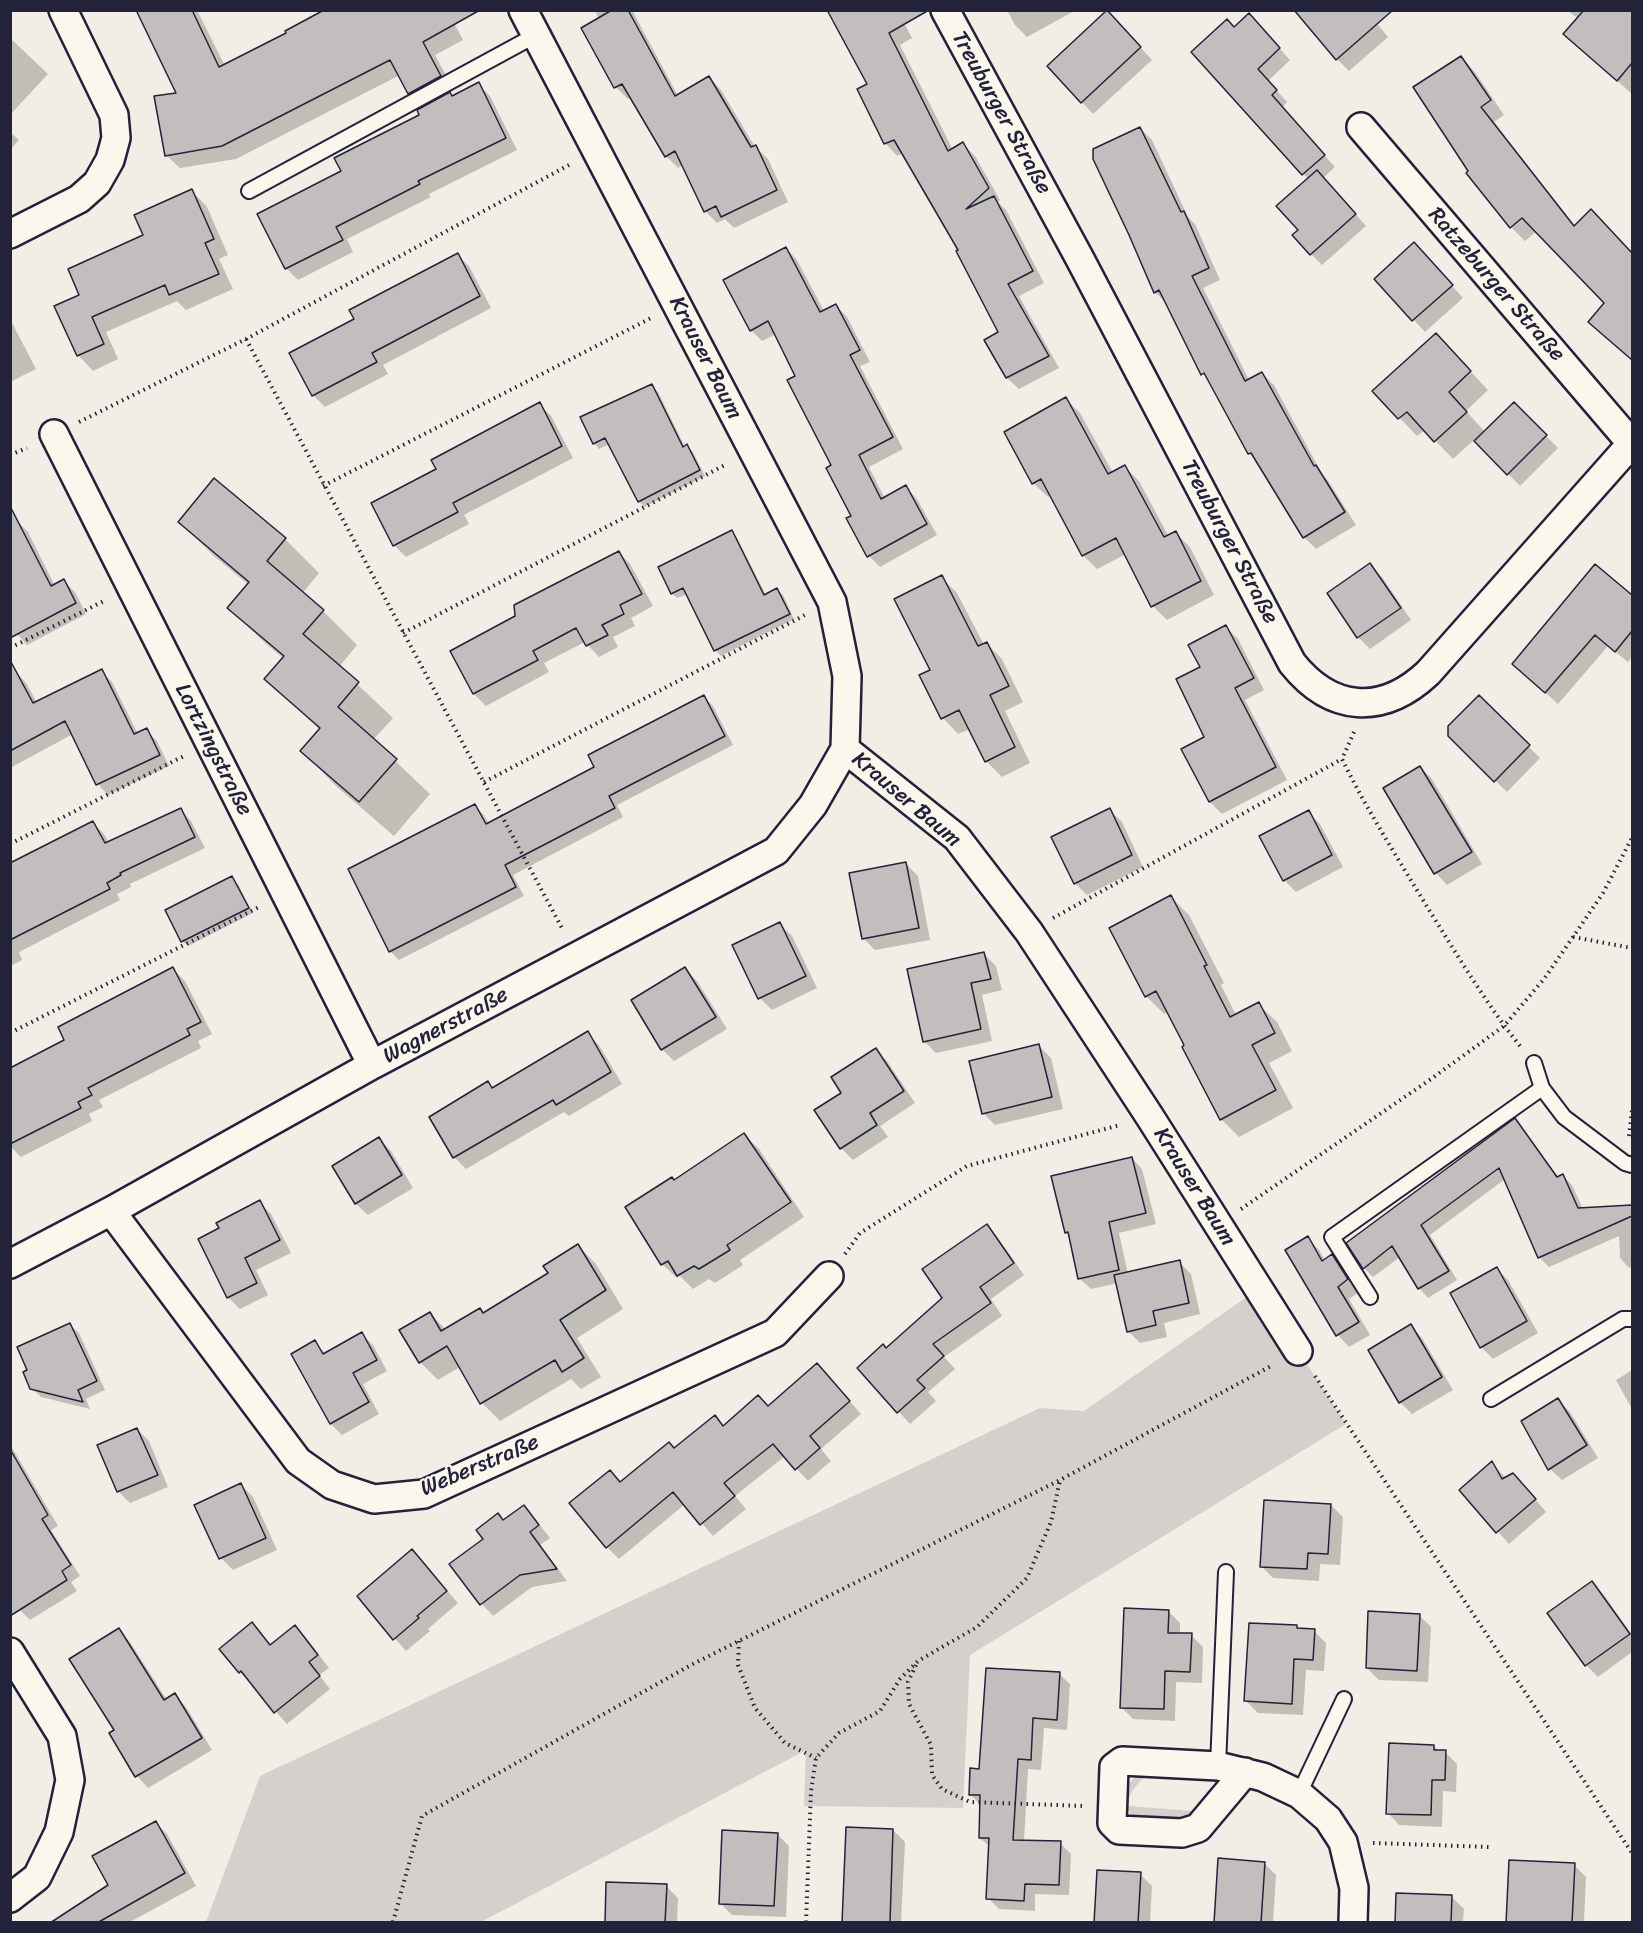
<!DOCTYPE html>
<html>
<head>
<meta charset="utf-8">
<style>
	body { margin:0 }
	#map { position:relative; width:1643px; height:1933px; overflow:hidden; background:#f2eee5; font-family:Sriracha,sans-serif }
	canvas { display:block }
	.frame { position:absolute; inset:0; border:12px solid #22223b; pointer-events:none }
</style>
</head>
<body>
<div id="map">
<canvas width="1643" height="1933"></canvas>
<div class="frame"></div>
</div>
<script>
const ctx = document.querySelector('canvas').getContext('2d');
ctx.lineJoin = 'round';
function fillPath(path, color) { ctx.fillStyle = color; ctx.fill(path, 'evenodd'); }
function stroke(path, color, width, dash) { ctx.strokeStyle = color; ctx.lineWidth = width; ctx.lineCap = dash ? 'butt' : 'round'; ctx.setLineDash(dash || []); ctx.stroke(path); }
function write(font, color, halo, rows, align = 'center') {
  ctx.font = font + ' Sriracha,sans-serif'; ctx.lineWidth = 4.5; ctx.setLineDash([]); ctx.textBaseline = 'middle'; ctx.strokeStyle = halo; ctx.fillStyle = color; for (const [text, x, y, turn = 0] of rows) {
    ctx.save(); ctx.translate(x, y); ctx.rotate((+turn || 0) * Math.PI / 180); ctx.textAlign = isNaN(turn) ? turn : align; if (halo) ctx.strokeText(text, 0, 0); ctx.fillText(text, 0, 0); ctx.restore();
  }
}
fillPath(new Path2D(`
	M1258 1289 1346 1424 970 1655 963 1808 804 1806 806 1750 481 1922H206L260 1776 1040 1408 1084 1411Z
	M1147 1774C1139 1783 1127 1793 1129 1806L1193 1811 1217 1782H1225L1193 1818 1182 1823 1141 1820 1132 1816 1122 1800C1126 1786 1131 1776 1147 1774Z`), '#d4d1cc');
fillPath(new Path2D(`
	M146 10H197L225 66 447 10 463 40 435 55 454 90 448 93 453 97 478 84 490 96 517 150 429 194 431 197 347 239 353 252 298 280 286 268 343 172 421 116 424 108 410 93 400 75 236 159 180 168 166 155 178 94Z
	M595 10H632L678 96 709 78 721 90 755 147 768 159 788 202 734 228 725 219 717 223 705 211 683 165 678 168 666 156 631 97 628 99 616 87 599 20Z
	M897 10 912 38 900 45 953 150 963 144 975 156 1000 200 998 202 1006 210 1044 283 1019 296 1059 368 1019 389 1007 378 986 340 1000 332 960 251 904 153 897 156 886 144 859 90 869 84Z
	M1007 10H1076L1027 37 1015 25Z
	M1366 10 1388 37 1349 71 1337 59Z
	M1567 10H1632V91L1631 93 1579 47V19Z
	M1119 24 1152 60 1093 114 1082 102Z
	M1260 27 1290 60 1268 81 1287 102 1282 108 1335 167 1323 178 1366 226 1322 265 1311 254 1300 230 1308 179 1193 52Z
	M10 38 48 74 10 115Z
	M1461 57 1475 72 1504 115 1494 122 1575 226 1632 260V360L1604 336 1606 303 1537 231 1525 241 1511 227Z
	M1140 128 1152 140 1188 217 1195 224 1220 280 1203 288 1249 380 1262 373 1274 385 1322 474 1327 479 1356 525 1316 549 1304 537 1258 461 1250 453 1210 381 1203 374 1167 304 1155 292Z
	M10 132 19 140 10 150Z
	M192 191 207 207 228 255 219 259 233 289 186 310 177 301 106 332 118 359 93 371 78 355 81 296Z
	M786 248 797 260 824 311 836 305 847 317 870 362 860 366 903 449 869 467 885 499 906 487 917 499 937 535 880 567 869 556 797 377 776 334 762 341 751 330Z
	M457 255 469 266 491 308 383 365 388 374 325 407 313 395 356 319Z
	M1426 256 1463 298 1425 332 1376 279Z
	M10 319 36 369 10 382Z
	M1436 335 1488 390 1466 411 1485 432 1514 404 1558 448 1520 486 1475 439 1453 459 1425 430 1417 436 1374 391Z
	M652 386 658 392 685 447 687 446 693 452 705 476 644 507 639 501 610 444 599 449 594 443Z
	M1066 399 1080 413 1113 473 1125 467 1139 481 1169 537 1176 533 1190 547 1214 595 1167 620 1153 606 1126 554 1097 569 1083 555 1051 495 1048 497 1033 483Z
	M539 404 551 416 573 458 464 515 469 524 406 557 394 545 373 503 438 469Z
	M17 521 28 532 55 586 64 581 75 592 86 614 27 645 17 634Z
	M180 522 285 539 319 573 302 594 323 611 357 645 339 667 393 718 373 740 430 794 394 836 336 786 302 751 320 730 266 679 284 659 264 642 229 608 249 585 214 556Z
	M732 532 737 538 766 595 777 590 783 595 794 619 721 656 715 650 688 594 677 598 672 593Z
	M619 552 630 564 653 606 631 618 635 626 613 637 618 647 599 657 585 642 544 663 549 672 486 706 474 694 452 651 516 617Z
	M1370 565 1382 577 1411 620 1370 649 1358 637Z
	M1595 567 1632 597V657L1628 662 1608 646 1558 704 1514 664Z
	M941 577 957 593 984 645 986 643 1002 659 1023 702 1005 711 1030 763 1002 777 986 761 970 729 958 734 943 718 921 676 932 670Z
	M1226 627 1238 639 1264 690 1245 700 1287 780 1222 814 1210 802 1183 749 1206 737 1202 668Z
	M101 671 112 682 138 734 146 730 157 741 169 766 108 795 98 784 73 734 10 768V675L16 672 26 683 37 703Z
	M704 697 713 706 733 745 617 805 623 817 513 875 524 896 399 960 390 951 350 870 475 806 484 815 489 824 596 767Z
	M1479 697 1540 758 1507 792 1450 736Z
	M1420 767 1432 779 1482 864 1447 885 1436 873 1385 788Z
	M180 809 191 821 205 848 130 884 131 887 117 894 120 900 19 952 22 960 10 966V865L93 823 104 834 109 843Z
	M1110 810 1122 822 1143 867 1087 895 1075 883Z
	M1308 812 1320 824 1343 867 1296 892 1284 880Z
	M906 864 918 876 930 940 875 950 863 938Z
	M232 878 238 884 253 913 188 946 182 941Z
	M1171 897 1189 915 1224 983 1221 985 1236 1015 1258 1004 1277 1022 1292 1051 1269 1063 1293 1108 1239 1137 1221 1119 1169 1012 1164 1014 1146 996Z
	M780 924 792 936 817 988 772 1010 760 998Z
	M984 954 996 966 1002 990 982 995 992 1041 936 1053 924 1041Z
	M173 969 185 981 212 1034 198 1041 201 1048 99 1100 103 1107 89 1114 92 1121 21 1157 10 1146V1070L66 1041Z
	M685 969 697 981 727 1029 674 1061 662 1049 633 1001Z
	M587 1033 599 1045 622 1084 569 1116 564 1112 466 1169 455 1158 431 1117 488 1083 494 1089Z
	M1039 1046 1051 1058 1063 1109 995 1125 983 1113Z
	M875 1050 887 1061 915 1103 880 1126 888 1137 853 1160 841 1148 843 1093Z
	M1515 1120 1524 1130 1559 1178 1563 1176 1572 1185 1583 1209 1632 1207V1267L1629 1268 1620 1258 1619 1236 1549 1267 1539 1257 1505 1179 1430 1235 1457 1280 1428 1298 1419 1288 1400 1257 1373 1277 1364 1268Z
	M744 1135 759 1149 804 1217 740 1260 743 1265 715 1283 709 1279 693 1289 680 1276 677 1278 662 1264 674 1181Z
	M379 1139 391 1151 413 1188 368 1215 356 1204 334 1167Z
	M1132 1158 1142 1169 1156 1224 1119 1233 1128 1274 1179 1262 1191 1274 1200 1314 1164 1323 1167 1337 1140 1343 1128 1331 1118 1283 1091 1289 1080 1279 1071 1236 1066 1232Z
	M259 1202 271 1214 291 1253 256 1270 268 1295 240 1309 228 1297 221 1229Z
	M987 1226 998 1238 1024 1275 991 1299 1002 1316 944 1357 955 1369 928 1392 936 1401 910 1424 859 1368 886 1350 944 1298Z
	M1308 1238 1319 1250 1325 1260 1332 1256 1344 1268 1359 1292 1349 1299 1370 1335 1349 1347 1338 1335Z
	M578 1246 596 1264 623 1309 577 1338 601 1377 581 1389 571 1379 500 1421 482 1403 460 1367 438 1380 420 1362 430 1313 446 1330 484 1314 550 1274Z
	M1497 1269 1508 1280 1538 1333 1493 1359 1481 1347Z
	M70 1325 79 1333 105 1390 86 1399 90 1409 41 1397 32 1388Z
	M1411 1326 1422 1338 1453 1390 1412 1414 1400 1402Z
	M362 1334 373 1345 387 1371 363 1384 379 1414 342 1435 331 1424 293 1354 314 1342 326 1354Z
	M1632 1370V1409L1616 1380Z
	M829 1377 861 1414 821 1449 831 1461 808 1481 785 1456 735 1496 746 1509 713 1536 685 1504 619 1559 607 1547 621 1483 675 1450 715 1418 724 1427 769 1408Z
	M1558 1400 1570 1412 1598 1458 1562 1480 1550 1469Z
	M137 1429 149 1441 168 1487 130 1503 118 1491Z
	M10 1444 58 1526 51 1530 80 1576 71 1582 77 1591 30 1620 20 1610 10 1595Z
	M1492 1463 1506 1478 1524 1486 1546 1512 1509 1544 1461 1490Z
	M241 1485 253 1497 277 1550 233 1570 221 1558 196 1506Z
	M1331 1505 1343 1517 1340 1565 1320 1564 1319 1581 1273 1578 1261 1566Z
	M524 1507 535 1519 550 1538 540 1545 567 1581 532 1587 493 1616 482 1604 451 1564Z
	M412 1551 458 1603 428 1629 430 1631 406 1651 359 1597Z
	M1592 1583 1604 1595 1632 1635V1652L1598 1677 1586 1665Z
	M1168 1611 1180 1623V1635H1191L1203 1647 1202 1683 1176 1682 1175 1721 1133 1719 1121 1707Z
	M1419 1615 1431 1627 1428 1682 1379 1680 1367 1668Z
	M252 1624 272 1646 295 1627 307 1639 329 1668 319 1675 330 1689 287 1724 240 1672Z
	M1296 1627 1299 1630 1314 1631 1326 1643 1324 1671 1306 1670 1303 1715 1258 1713 1246 1701Z
	M118 1630 130 1642 167 1700 175 1695 186 1707 212 1750 148 1788 137 1776 111 1734 116 1730Z
	M1059 1674 1070 1684 1067 1730 1044 1728 1041 1770 1028 1769 1024 1841 1060 1843 1071 1854 1069 1895 1035 1894V1911L999 1909 988 1898 990 1847 980 1838 981 1805 970 1794 981 1770Z
	M1434 1746 1439 1751 1445 1752 1457 1764 1456 1792 1443 1791 1442 1827 1399 1825 1388 1813Z
	M156 1823 167 1834 196 1886 130 1922H53L110 1886Z
	M893 1830 905 1842 901 1922H844Z
	M777 1834 789 1846 786 1917 732 1915 720 1903Z
	M1264 1863 1276 1875 1273 1922H1216Z
	M1574 1865 1586 1877 1584 1922H1507Z
	M1140 1874 1152 1886 1150 1922H1096Z
	M666 1886 678 1898 677 1922H607Z
	M1452 1897 1464 1909 1463 1922H1396Z`), '#0003');
const building = new Path2D(`
	M136 10H192L219 67 286 33 285 31 324 10H480L423 42 441 76 408 94 390 60 222 146 165 156 154 96 176 93Z
	M612 10H628L675 96 709 76 751 147 756 145 777 190 721 217 716 206 704 212 675 151 665 157 622 84 614 88 581 28Z
	M827 10H929L889 33 948 151 963 142 989 188 966 209 994 196 1033 271 1008 284 1049 356 1006 378 984 340 998 332 956 251 958 250 894 140 884 144 857 89 867 84Z
	M1107 10 1141 47 1081 103 1047 66Z
	M1294 10H1393L1336 60Z
	M1584 10H1632V63L1617 81 1563 34Z
	M1249 13 1280 48 1258 69 1277 90 1272 95 1325 155 1302 175 1191 52 1227 19 1234 27Z
	M1461 56 1491 100 1481 107 1574 226 1591 209 1632 253V360L1588 322 1604 303 1522 218 1510 228 1466 173 1468 171 1413 87Z
	M479 82 506 138 418 181 420 184 336 227 343 240 285 269 257 214 341 171 334 158 419 115 417 110 450 92 452 96Z
	M1140 127 1181 212 1184 211 1209 268 1192 276 1245 381 1262 372 1314 466 1316 465 1345 512 1303 538 1251 453 1248 454 1204 373 1201 375 1159 290 1154 293 1129 235 1093 159V149Z
	M1317 170 1356 214 1310 255 1292 235 1298 230 1276 206Z
	M192 189 214 239 205 243 219 274 169 295 165 285 92 317 104 344 77 356 54 306 79 295 68 269 143 235 134 215Z
	M1414 242 1453 285 1412 321 1374 279Z
	M786 247 820 312 836 304 860 350 850 355 893 437 859 455 881 499 906 485 927 524 867 557 846 518 851 516 826 468 831 465 787 380 795 376 768 321 750 331 723 280Z
	M458 253 480 296 372 353 377 362 312 396 289 353 354 319 349 310Z
	M1436 333 1471 371 1449 392 1467 412 1434 442 1407 412 1398 419 1372 391Z
	M652 384 683 447 687 444 700 470 638 502 605 438 593 444 580 417Z
	M1066 397 1108 474 1125 465 1164 537 1176 531 1201 581 1151 607 1116 538 1082 556 1041 479 1032 484 1004 432Z
	M540 402 562 446 453 503 458 512 393 546 371 503 436 469 431 460Z
	M1514 402 1547 435 1507 475 1474 441Z
	M214 478 286 538 267 561 324 610 303 634 359 682 338 707 397 759 359 802 300 751 320 728 264 679 284 656 227 608 249 582 178 522Z
	M10 506 51 586 64 579 76 603 10 638Z
	M732 530 764 595 777 588 790 614 714 651 683 588 671 594 658 567Z
	M619 551 642 594 620 605 624 614 602 625 608 635 586 646 576 628 533 651 538 660 473 694 450 651 515 616 514 605Z
	M1370 563 1401 608 1357 638 1327 593Z
	M1595 564 1632 595V631L1615 652 1595 635 1545 693 1512 664Z
	M942 575 978 646 987 642 1009 686 990 695 1015 747 985 762 959 710 941 719 919 675 930 670 894 599Z
	M1226 625 1254 678 1235 688 1276 767 1209 802 1181 749 1204 737 1176 679 1200 667 1188 645Z
	M10 660 33 703 102 669 134 734 147 728 160 755 96 785 65 721 10 751Z
	M704 695 725 736 609 796 615 808 505 865 516 887 389 952 348 869 475 804 486 824 594 767 588 755Z
	M1479 695 1530 745 1494 782 1448 736V726Z
	M1420 766 1472 852 1434 874 1383 788Z
	M181 808 195 837 120 873 121 875 107 883 110 889 10 940V863L93 821 105 843Z
	M1110 808 1132 855 1074 884 1051 837Z
	M1309 810 1332 855 1283 881 1259 836Z
	M906 862 919 928 862 939 849 873Z
	M232 876 249 908 181 942 165 910Z
	M1171 895 1207 965 1204 966 1230 1017 1259 1002 1275 1033 1252 1045 1276 1090 1220 1120 1182 1047 1184 1045 1156 991 1145 997 1109 928Z
	M780 922 806 976 758 999 732 945Z
	M984 952 991 979 971 983 981 1029 923 1042 907 969Z
	M173 967 201 1022 187 1029 190 1035 88 1088 92 1095 78 1102 81 1108 10 1144V1068L64 1040 58 1027Z
	M685 967 716 1017 661 1050 631 1000Z
	M588 1031 611 1072 556 1105 553 1100 453 1158 429 1117 488 1081 492 1088Z
	M1039 1044 1052 1097 982 1114 969 1061Z
	M876 1048 904 1091 870 1113 877 1125 840 1149 814 1110 841 1093 831 1077Z
	M1515 1118 1557 1177 1563 1174 1578 1208 1632 1205V1216L1538 1258 1499 1168 1421 1225 1449 1271 1418 1289 1392 1246 1363 1269 1346 1243Z
	M744 1133 791 1202 727 1245 730 1250 699 1269 694 1266 677 1276 668 1261 661 1265 625 1207 672 1177 674 1180Z
	M379 1137 402 1175 355 1204 332 1166Z
	M1132 1157 1146 1213 1109 1222 1119 1270 1078 1279 1068 1232 1065 1233 1051 1176Z
	M260 1200 280 1240 245 1258 257 1283 227 1298 198 1239 219 1228 216 1223Z
	M987 1224 1014 1263 980 1287 991 1303 933 1344 944 1356 917 1380 925 1388 897 1413 857 1368 883 1344 886 1348 942 1298 922 1269Z
	M1308 1236 1322 1261 1332 1254 1348 1279 1338 1287 1359 1322 1336 1336 1285 1250Z
	M578 1244 606 1290 560 1320 584 1358 562 1372 555 1360 480 1404 447 1346 419 1363 399 1330 430 1312 441 1331 480 1308 483 1313 548 1273 543 1266Z
	M1180 1260 1189 1303 1153 1311 1156 1325 1127 1332 1114 1275Z
	M1497 1267 1527 1321 1480 1348 1450 1293Z
	M70 1323 97 1381 78 1390 83 1402 30 1389 23 1372 27 1370 17 1347Z
	M1411 1324 1442 1377 1399 1403 1368 1350Z
	M362 1332 377 1360 353 1373 369 1402 330 1424 291 1354 315 1340 323 1354Z
	M817 1363 850 1401 810 1436 820 1448 795 1470 773 1444 724 1483 735 1496 700 1525 673 1492 606 1548 569 1503 610 1470 620 1482 669 1442 674 1448 715 1415 723 1426 758 1395 768 1406Z
	M1558 1398 1587 1445 1548 1470 1521 1421Z
	M137 1428 158 1475 117 1492 97 1445Z
	M10 1449 48 1515 42 1519 71 1565 62 1571 67 1580 10 1616Z
	M1492 1461 1502 1479 1513 1473 1536 1499 1496 1533 1459 1490Z
	M241 1483 266 1538 219 1559 194 1505Z
	M1264 1500 1331 1504 1328 1554 1308 1553 1307 1569 1260 1567Z
	M524 1505 539 1525 530 1532 557 1569 520 1575 480 1605 449 1564 483 1539 476 1530 498 1513 503 1520Z
	M412 1549 447 1591 417 1616 419 1618 393 1640 357 1596Z
	M1592 1581 1630 1634 1585 1666 1547 1613Z
	M1124 1608 1169 1610 1168 1633H1192L1190 1672 1165 1671 1164 1709 1120 1708Z
	M1368 1611 1420 1614 1417 1671 1366 1668Z
	M252 1622 270 1645 295 1625 318 1655 309 1662 320 1676 274 1713 241 1671 239 1673 219 1649Z
	M1249 1623 1297 1625V1628L1315 1629 1313 1660 1294 1659 1292 1704 1244 1701Z
	M119 1628 164 1700 175 1693 202 1738 135 1777 109 1733 114 1730 69 1659Z
	M986 1668 1060 1672 1057 1720 1033 1718 1031 1760 1018 1759 1013 1840 1061 1841 1059 1885 1025 1884 1024 1901 986 1899 989 1838H979L980 1795H969L970 1768 979 1769Z
	M1389 1743 1434 1745V1750H1446L1445 1780H1432L1431 1815 1386 1814Z
	M156 1821 185 1873 97 1923H50L108 1885 92 1856Z
	M846 1827 893 1829 890 1923H842Z
	M722 1830 778 1833 774 1906 719 1904Z
	M1218 1858 1265 1862 1261 1923H1214Z
	M1509 1860 1575 1863 1572 1923H1506Z
	M1097 1870 1141 1872 1138 1923H1094Z
	M606 1882 667 1884 665 1923H605Z
	M1396 1893 1452 1895 1451 1923H1395Z`);
fillPath(building, '#c2bebe');
stroke(building, '#22223b', 1.5);
const lane = new Path2D(`
	M249 191 536 35
	M1534 1063 1542 1088 1564 1117 1625 1163 1632 1165
	M1370 1297 1332 1237 1542 1088
	M1491 1399 1623 1319H1632
	M1218 1766 1226 1572
	M1299 1794 1344 1699`);
const street = new Path2D(`
	M945 10 1080 259 1292 663C1331 712 1382 716 1428 673L1632 443
	M1361 127 1632 444
	M10 234 79 199 97 183 110 160 116 138 114 115 63 10
	M54 434 372 1065
	M845 749 957 838 1029 932 1150 1117 1298 1351
	M111 1211 298 1461 332 1485 374 1499 424 1494 775 1333 829 1276
	M10 1264 111 1211 372 1065 776 851 813 805 845 749 847 676 832 602 523 10
	M10 1652 62 1736 70 1780 59 1832 37 1877 10 1898
	M1245 1772 1198 1828 1182 1833 1119 1830 1112 1823 1114 1767 1122 1761 1218 1766 1263 1777 1299 1794 1328 1819 1343 1842 1354 1888 1353 1922`);
stroke(lane, '#22223b', 18);
stroke(street, '#22223b', 32);
stroke(new Path2D(`
	M246 339 563 930
	M79 422 246 339 569 165
	M10 455 27 448
	M323 486 651 318
	M403 633 727 464
	M10 648 106 600
	M1354 732 1342 759C1367 810 1397 857 1426 905 1456 953 1485 1002 1520 1046
	M484 782 805 615
	M10 844 184 756
	M1053 918 1342 759
	M1573 937 1632 948
	M10 1033 259 907
	M1629 1136 1632 1110
	M1241 1209 1431 1079 1504 1026 1544 979 1573 937 1603 893 1632 838
	M845 1254 860 1233 967 1166 1120 1125
	M1315 1376 1632 1853
	M739 1641 738 1665 755 1708 785 1743 816 1758
	M916 1665 908 1682 909 1704 931 1745 932 1775 942 1789 970 1802 1085 1806
	M1373 1843 1490 1847
	M393 1922 422 1816 691 1665 1060 1480 1273 1365
	M806 1922 811 1791 816 1758 839 1733 880 1711 900 1679 918 1661 977 1627 1027 1578 1051 1522 1060 1480`), '#22223b', 4, [1.5, 4.5]);
stroke(lane, '#fbf7ec', 14);
stroke(street, '#fbf7ec', 27);
write('22px', '#22223b', '#fbf7ec', [
	["Treuburger Straße",1001,113,61],
	["Ratzeburger Straße",1496,285,49],
	["Krauser Baum",705,358,63],
	["Treuburger Straße",1229,542,62],
	["Lortzingstraße",213,750,63],
	["Krauser Baum",906,800,40],
	["Wagnerstraße",446,1026,-28],
	["Krauser Baum",1194,1187,58],
	["Weberstraße",480,1466,-23]
]);
</script>
</body>
</html>
